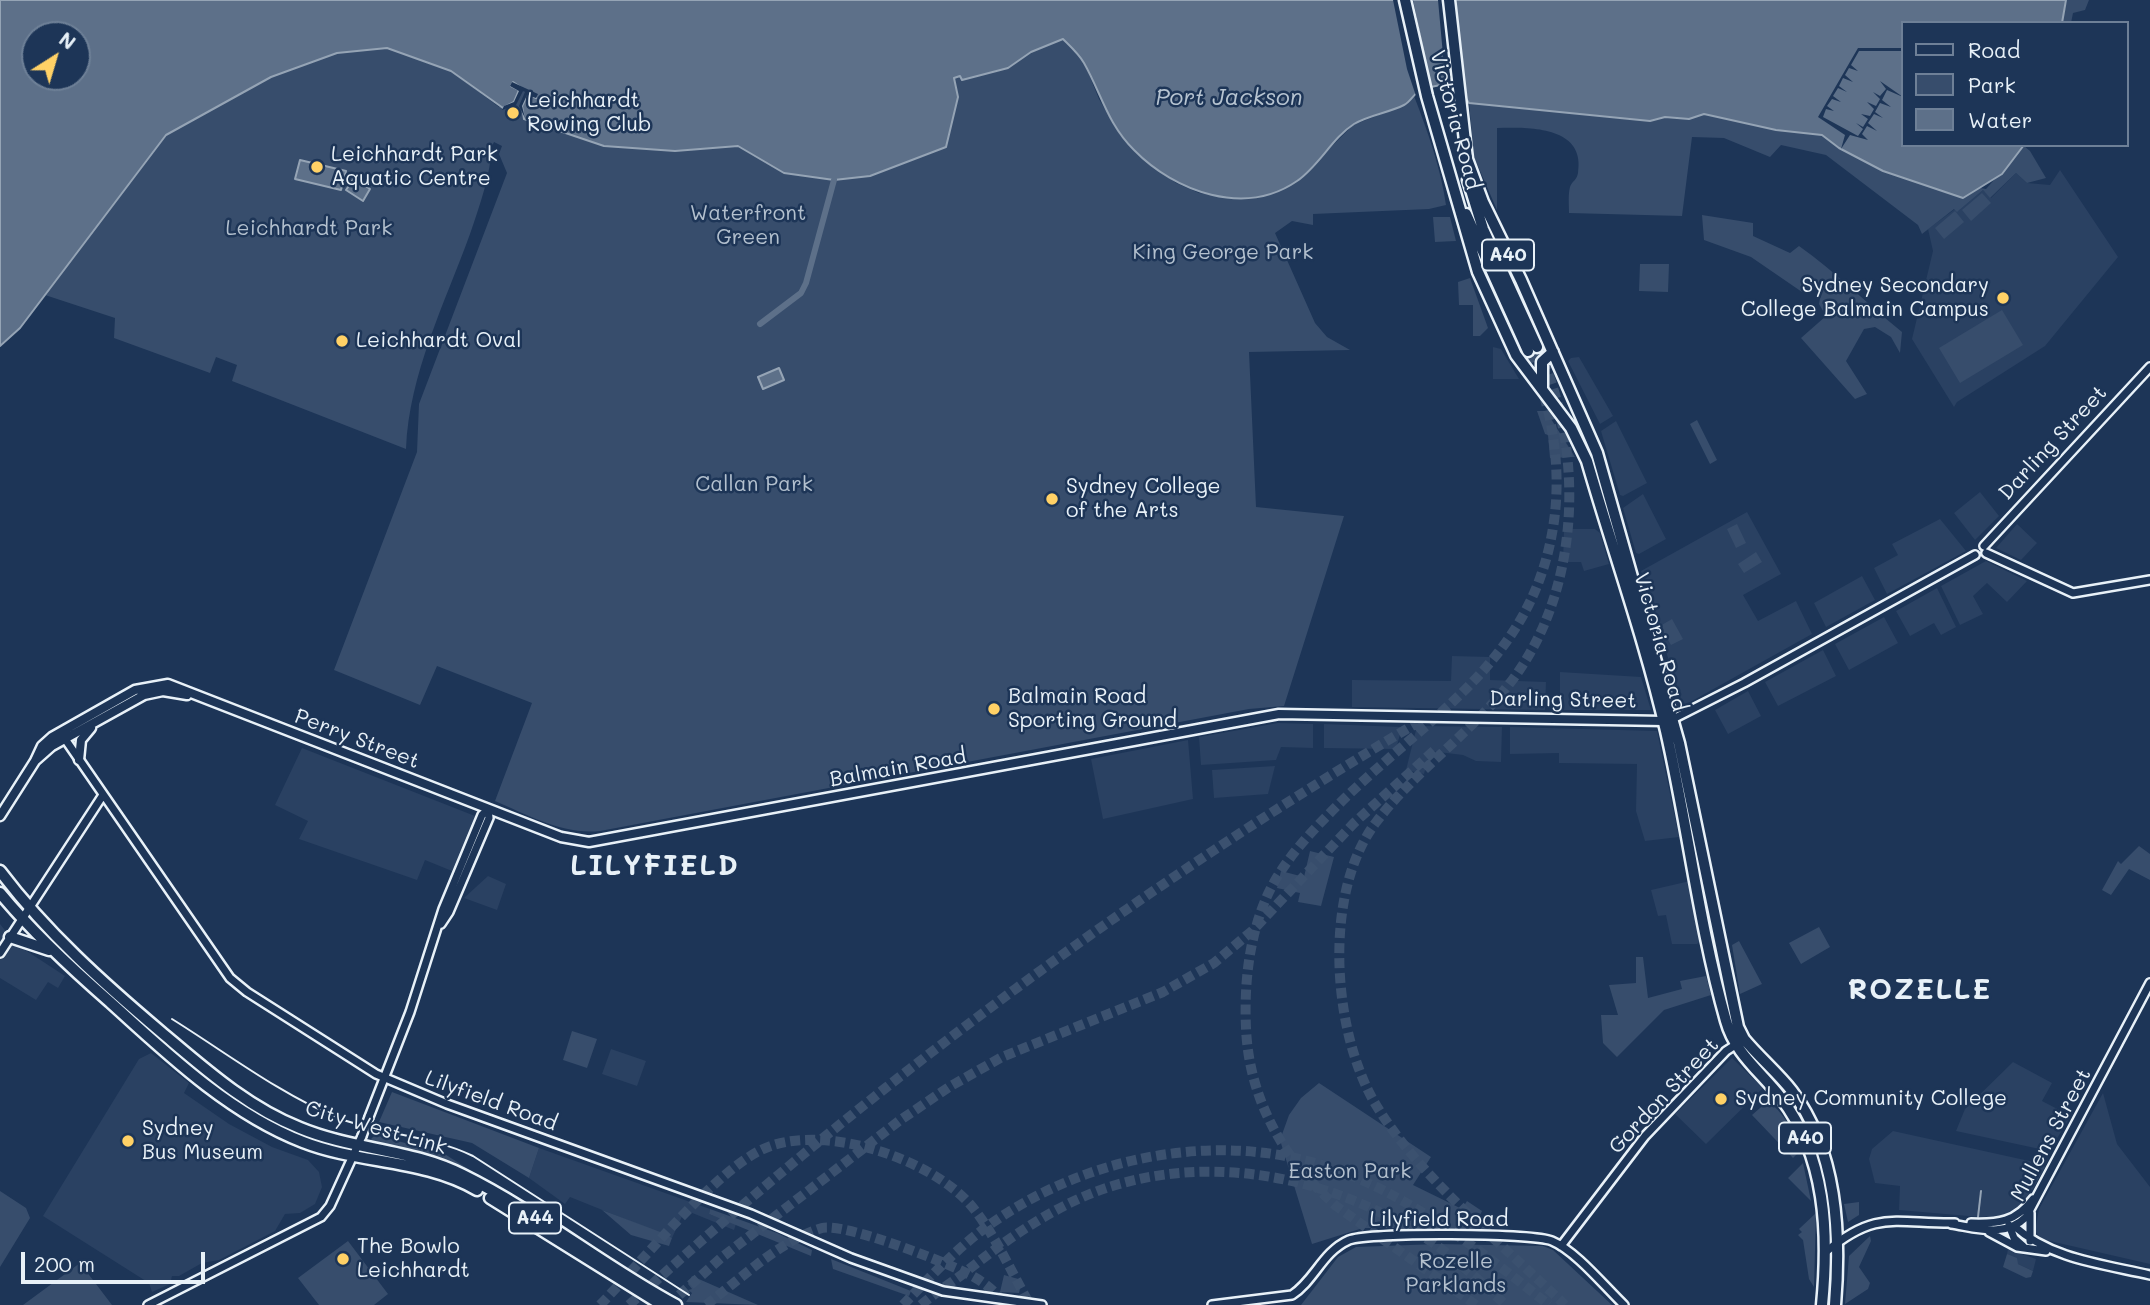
<!DOCTYPE html>
<html>
<head>
<meta charset="utf-8">
<style>
	body { margin:0 }
	#map { position:relative; width:2150px; height:1305px; overflow:hidden; background:#1d3557; font-family:Mali,sans-serif }
	canvas { display:block }
	.legend { position:absolute; left:1901px; top:21px; width:228px; height:126px; box-sizing:border-box; background:#1d3557; border:2px solid #6e8097; margin:0; padding:9px 12px; list-style:none; font-size:21px; color:#e8f1f8 }
	.legend li { display:flex; align-items:center; gap:14px; height:35px }
	.legend b { width:35px; border:2px solid #6e8097 }
	.north { position:absolute; left:21px; top:21px; width:70px; height:70px; box-sizing:border-box; background:#1d3557; border:2px solid #6e8097; border-radius:50%; rotate:37deg; font-size:19px; font-weight:700; line-height:28px; text-align:center; color:#e8f1f8 }
	.north::after { content:''; display:block; margin:auto; width:24px; height:32px; background:#ffd166; clip-path:polygon(50% 0,100% 100%,50% 72%,0 100%) }
	.scale { position:absolute; left:21px; top:1252px; width:184px; height:32px; box-sizing:border-box; border:4px solid #e8f1f8; border-top:0; padding-left:9px; font-size:21px; line-height:24px; white-space:nowrap; color:#e8f1f8; -webkit-text-stroke:5px #1d3557; paint-order:stroke }
</style>
</head>
<body>
<div id="map">
<canvas width="2150" height="1305"></canvas>
<ul class="legend">
<li><b style="height:9px;background:#1d3557"></b>Road</li>
<li><b style="height:19px;background:#374d6c"></b>Park</li>
<li><b style="height:19px;background:#5d7089"></b>Water</li>
</ul>
<div class="north">N</div>
<div class="scale">200 m</div>
</div>
<script>
const ctx = document.querySelector('canvas').getContext('2d');
ctx.lineJoin = 'round';
function fillPath(path, color) { ctx.fillStyle = color; ctx.fill(path, 'evenodd'); }
function stroke(path, color, width, dash) { ctx.strokeStyle = color; ctx.lineWidth = width; ctx.lineCap = dash ? 'butt' : 'round'; ctx.setLineDash(dash || []); ctx.stroke(path); }
function write(font, color, halo, rows, align = 'center') {
  ctx.font = font + ' Mali,sans-serif'; ctx.lineWidth = 5; ctx.setLineDash([]); ctx.textBaseline = 'middle'; ctx.strokeStyle = halo; ctx.fillStyle = color; for (const [text, x, y, turn = 0] of rows) {
    ctx.save(); ctx.translate(x, y); ctx.rotate((+turn || 0) * Math.PI / 180); ctx.textAlign = isNaN(turn) ? turn : align; if (halo) ctx.strokeText(text, 0, 0); ctx.fillText(text, 0, 0); ctx.restore();
  }
}
fillPath(new Path2D(`
	M2060 170 2118 257 2045 346 1957 402 1954 407 1912 339 1933 251 1928 229 1955 209 1958 211 1983 190 1991 198 2016 173 2027 183 2050 185Z
	M1493 347 1501 349 1519 379H1493Z
	M1579 357 1613 416 1600 424 1568 361 1571 358Z
	M1616 421 1647 483 1623 496 1620 495 1601 431Z
	M1980 492 1999 516 1975 540 1954 513Z
	M1643 494 1666 539 1639 554 1636 553 1623 508Z
	M1747 512 1781 574 1743 595 1758 621 1796 601 1812 634 1683 706 1641 571Z
	M1940 519 1966 551 1887 594 1874 568 1898 555 1892 544Z
	M2017 524 2037 543 2021 560 1996 548Z
	M1564 529H1595L1600 533 1609 564 1584 571 1581 562H1563Z
	M1986 561 2027 581 2007 602 1987 583 1973 596 1983 614 1960 625 1941 586Z
	M1862 576 1875 600 1826 627 1814 603Z
	M1937 588 1956 627 1941 635 1934 623 1910 636 1896 611Z
	M1884 617 1898 643 1849 670 1835 644Z
	M1823 650 1836 676 1778 706 1765 682Z
	M1452 656 1490 657V680L1546 682 1545 710 1352 707V680L1451 681Z
	M1560 672 1641 677 1651 710H1560Z
	M1748 691 1761 716 1728 734 1715 710Z
	M1278 723 1313 724V748L1281 747 1276 760 1201 765 1199 737Z
	M1324 724 1402 727 1396 749 1324 748Z
	M1417 726 1502 727 1501 762 1476 761 1463 755 1430 751 1424 774 1406 770Z
	M1510 727 1657 731 1679 837 1645 841 1636 811 1637 764 1559 763V753L1510 754Z
	M1188 740 1193 799 1103 819 1091 759Z
	M302 748 475 816 452 871 425 860 417 880 299 839 308 821 275 805Z
	M1275 766 1268 794 1214 798 1212 770Z
	M488 876 506 884 497 910 464 898Z
	M1690 881 1700 941 1697 944H1672L1666 915 1658 916 1651 890Z
	M0 924 16 944 65 976 58 988 48 982 36 1000 0 978Z
	M611 1049 646 1061 637 1086 602 1074Z
	M151 1053 189 1083 184 1093 229 1124 272 1147 308 1160 319 1172 322 1187 315 1204 300 1213 285 1214 275 1231 219 1260 202 1263 179 1276H172L170 1284 152 1292 149 1283 43 1216 139 1059Z
	M1732 1058 1763 1088 1706 1144 1675 1114Z
	M2013 1062 2052 1083 2042 1101 2071 1116 2049 1151 1956 1131 1965 1109Z
	M2103 1093 2117 1144 2150 1187V1264L2041 1239 2035 1231 2039 1209Z
	M1893 1131 2043 1164 2045 1167 2027 1200 2008 1215 1980 1217 1899 1210 1900 1186 1875 1183 1869 1159 1872 1149Z
	M539 1148 710 1209 709 1214 736 1224 734 1230 685 1210 672 1238 570 1197 565 1204 529 1178Z
	M2008 1249 2036 1259 2033 1271 2018 1264 2007 1254Z`), '#2a4162');
fillPath(new Path2D(`
	M2067 0H2089L2085 10 2073 13 2071 23H2062Z
	M1063 39 1083 60 1099 99 1120 135 1135 152 1176 183 1199 193 1224 197 1297 181 1353 125 1407 104 1414 96C1428 132 1441 169 1446 205L1429 209 1313 214V225L1292 221 1275 233 1315 323 1327 337 1350 350 1249 352 1256 507 1344 516 1284 706 1249 709 600 831C563 835 528 815 495 801L532 703 437 666 420 705 334 670 417 452 419 404 507 173 499 154 502 146 494 142 492 146C490 177 480 204 470 234 445 303 409 374 406 449L232 381 237 365 216 357 210 373 114 338 115 318 45 295 166 135 271 77 337 53 387 48 451 71 499 107 519 90 510 86 538 94 527 95 522 106 525 120 604 146 675 151 738 146 784 173 834 180 870 176 946 147 958 97 953 78 960 76 962 80 1008 68 1031 52Z
	M1469 103 1650 121 1665 117 1689 119 1703 114 1776 130 1822 135 1839 148 1883 171 1986 189 2024 146 2030 151 2046 178 2027 183 2016 173 1990 198 1983 190 1957 212 1954 209 1922 234 1918 225 1826 155 1781 145 1770 157 1724 138 1692 137 1682 216 1569 213C1569 203 1568 195 1570 187 1572 181 1577 180 1578 173 1586 126 1529 127 1497 128V210L1474 157Z
	M1982 193 1991 203 1971 221 1962 210Z
	M1955 211 1964 222 1944 239 1935 228Z
	M1702 215 1753 223V236L1790 253 1799 246C1836 272 1867 304 1902 332L1900 353 1891 337 1875 327 1864 329 1846 361 1867 394 1855 399 1801 338 1826 316 1819 304 1821 293 1817 288 1808 285 1802 292 1751 257 1704 240Z
	M1433 217H1450L1456 241 1435 242Z
	M1640 264H1669L1668 292 1639 291Z
	M1470 278 1488 328 1480 336H1473V305H1459L1458 282Z
	M2002 310 2023 345 1960 383 1939 348Z
	M1537 411H1546L1575 457 1550 458 1548 435 1545 434Z
	M1697 420 1717 460 1710 464 1690 424Z
	M1737 524 1746 543 1736 548 1727 529Z
	M1756 552 1762 562 1744 573 1738 564Z
	M1672 619 1683 639 1671 645 1660 626Z
	M2139 846 2150 854V880L2129 869 2111 895 2102 890 2118 861 2121 864Z
	M1310 851 1334 857 1321 906 1298 902 1300 893 1277 888 1281 871 1304 877Z
	M1819 927 1830 947 1801 964 1789 943Z
	M1739 941 1762 984 1740 994 1732 945Z
	M1636 957H1643L1648 998 1682 989 1680 981 1706 976 1711 995 1664 1010 1617 1057 1603 1043 1601 1015H1618L1609 985 1636 983Z
	M572 1031 597 1039 587 1068 563 1060Z
	M1319 1083 1431 1157 1413 1185 1462 1209 1467 1201 1482 1211 1474 1228H1363L1312 1244 1280 1140 1289 1115 1301 1098Z
	M392 1092 539 1148 529 1178 472 1143 379 1122Z
	M1768 1101C1783 1112 1794 1132 1801 1150L1793 1158 1752 1115Z
	M375 1135 443 1153 653 1286 476 1176 435 1157 372 1143 371 1139Z
	M1803 1163 1811 1201 1788 1178Z
	M0 1191 26 1208 30 1218 0 1267Z
	M1859 1202V1215L1848 1222 1844 1204Z
	M710 1209 777 1233 812 1250 811 1256 709 1214Z
	M602 1210 663 1233 672 1238 669 1246 631 1235Z
	M1816 1213 1814 1287 1809 1279 1803 1240 1798 1235 1802 1232 1799 1229Z
	M1870 1236 1871 1241 1859 1267 1870 1283 1868 1289 1845 1304 1849 1256Z
	M348 1241 388 1294 374 1305H319L298 1278Z
	M1437 1244 1543 1246 1553 1250 1612 1305H1301L1338 1257 1356 1247Z
	M2007 1254 2017 1258 2018 1264 2033 1271 2031 1277 2026 1278 2003 1267Z
	M831 1259 911 1291 909 1296 833 1269Z
	M80 1263 112 1305H23Z
	M1004 1275 1022 1280 1019 1293 1000 1292Z
	M692 1276 758 1305 686 1302 692 1293 688 1290 692 1289 688 1284Z`), '#374d6c');
const water = new Path2D(`
	M0 0H2066L2062 23H1903V145H2024L2002 174 1963 198 1883 171 1839 148 1822 135 1776 130 1704 114 1689 119 1665 117 1650 121 1469 103 1455 82C1444 85 1429 86 1419 91 1413 95 1410 102 1404 105 1388 113 1369 115 1354 124 1332 138 1319 166 1297 181 1245 217 1175 192 1134 150 1108 125 1101 93 1084 63 1079 54 1070 46 1063 39L1031 52 1008 68 962 80 960 76 954 78 958 97 946 147 870 176 834 180 784 173 738 146 675 151 604 146 524 119 522 106 528 94 536 98 513 82 511 86 519 90 514 102 503 108 451 71 387 48 337 53 271 77 166 135 20 328 0 346ZM35 35H77V77H35Z
	M300 160 346 171 341 190 295 179Z
	M354 178 370 189 363 201 346 190Z
	M779 368 784 380 763 389 758 377Z`);
fillPath(water, '#5d7089');
stroke(water, '#95a4b5', 2);
fillPath(new Path2D(`
	M1393 0H1413L1432 91 1417 99 1407 69Z
	M1438 0H1456L1467 106 1454 86 1446 88Z
	M1858 48H1903V51H1859L1851 65 1858 71 1849 68 1845 75 1853 82 1843 78 1839 86 1847 92 1838 88 1833 96 1841 102 1832 99 1827 106 1834 111 1826 109 1823 117 1858 136 1863 129 1856 123 1863 127 1868 119 1861 114 1870 116 1874 109 1867 102 1876 106 1880 99 1873 92 1880 96 1886 89 1880 81 1903 97 1887 90 1882 100 1891 107 1880 103 1875 112 1883 118 1874 114 1868 123 1877 131 1867 126 1862 134 1868 140 1850 135 1841 149 1845 135 1818 117Z
	M512 82 538 94 536 98 527 95 522 106 525 118 519 106 525 92 523 91 516 105 502 110 504 106 514 102 519 91 510 86Z`), '#1d3557');
stroke(new Path2D(`
	M1978 1217 1981 1191`), '#95a4b5', 2);
stroke(new Path2D(`
	M760 324 801 293 806 283 834 180`), '#5d7089', 6);
stroke(new Path2D(`
	M1537 347C1586 450 1581 592 1510 683 1471 733 1416 770 1377 821 1322 891 1332 1032 1376 1105 1420 1178 1504 1246 1565 1305
	M600 1305C641 1263 711 1175 761 1150 819 1121 934 1158 974 1209 996 1237 1012 1273 1030 1305
	M629 1305C874 1083 1142 885 1427 717
	M668 1305 721 1258 899 1121 949 1087 1002 1057 1163 992 1214 963 1252 931 1354 823 1437 748
	M706 1305C742 1278 779 1241 822 1228 843 1222 952 1264 974 1277 987 1284 997 1294 1006 1305
	M903 1305C931 1276 959 1246 992 1223 1093 1152 1234 1127 1350 1175 1421 1204 1489 1257 1549 1305
	M921 1305C936 1292 953 1282 968 1270 1010 1237 1057 1204 1109 1187 1216 1153 1332 1178 1424 1237 1454 1256 1480 1282 1506 1305
	M1476 1305 1336 1206C1283 1159 1249 1099 1246 1028 1244 983 1249 936 1268 894 1282 864 1306 837 1329 814 1422 718 1534 666 1554 521 1562 464 1551 403 1528 351`), '#3b516f', 10, [10, 5]);
const secondary = new Path2D(`
	M1984 546 2150 367
	M1986 553 2073 593 2150 580
	M1673 719 1744 683 1975 555
	M63 736 230 978 247 992 376 1074 447 1104 751 1214 851 1258 943 1291 1042 1305
	M441 924 449 912 489 818 488 809
	M0 953 103 795
	M369 1117 410 1012 443 909 482 815 488 809
	M1971 1223C1998 1224 2016 1222 2033 1199
	M1951 1224C1977 1228 2005 1238 2026 1217L2150 983
	M2009 1225 2014 1238 2023 1246
	M2014 1226C2051 1259 2102 1264 2150 1275
	M1989 1232 2017 1247 2046 1251
	M2030 1241V1213
	M1561 1246 1645 1136 1726 1051 1740 1042
	M1827 1251C1877 1209 1897 1224 1955 1223
	M148 1305 321 1217 330 1206 362 1136
	M1212 1305 1292 1295C1315 1280 1322 1252 1349 1240 1370 1232 1532 1233 1552 1241 1576 1251 1605 1287 1624 1305`);
const primary = new Path2D(`
	M79 760 81 740 91 728
	M35 761 42 746 52 737 135 690 168 684 561 837 589 842 1279 714 1663 721
	M0 816 35 761 52 746 144 695 163 691 187 695`);
const highway = new Path2D(`
	M1405 0 1427 96 1478 272 1516 355 1571 428 1587 461C1613 551 1645 640 1666 731 1688 827 1699 926 1726 1021 1735 1054 1761 1072 1781 1098 1826 1157 1829 1233 1822 1305
	M1449 0 1467 159 1483 202 1521 280 1597 453 1679 743 1738 1027 1744 1039C1759 1057 1778 1073 1792 1091 1837 1151 1841 1233 1835 1305
	M1468 180 1483 229 1537 347
	M1466 214 1528 351
	M1542 389V362L1553 352
	M0 871C46 932 103 983 161 1032 205 1069 247 1107 300 1128 353 1150 412 1149 463 1175 538 1212 603 1266 676 1305
	M0 893C33 933 71 968 110 1002 167 1054 230 1114 303 1142 359 1164 424 1159 477 1190
	M10 937 49 950
	M490 1198 662 1305`);
stroke(secondary, '#e8f1f8', 12);
stroke(primary, '#e8f1f8', 13);
stroke(highway, '#e8f1f8', 15);
stroke(secondary, '#1d3557', 7);
stroke(primary, '#1d3557', 8);
stroke(highway, '#1d3557', 10);
stroke(new Path2D(`
	M172 1019C225 1052 280 1094 338 1118 382 1135 430 1135 473 1156L689 1295`), '#e8f1f8', 2);
const secondaryBridge = new Path2D(`
	M362 1136 369 1117`);
stroke(secondaryBridge, '#e8f1f8', 12, []);
stroke(secondaryBridge, '#1d3557', 7);
for (const [x, y, r, color] of [
	[513,113,7,"#ffd166"],
	[317,167,7,"#ffd166"],
	[2003,298,7,"#ffd166"],
	[342,341,7,"#ffd166"],
	[1052,499,7,"#ffd166"],
	[994,709,7,"#ffd166"],
	[1721,1099,7,"#ffd166"],
	[128,1141,7,"#ffd166"],
	[343,1259,7,"#ffd166"]
]) { const dot = new Path2D(); dot.arc(x, y, r, 0, 2 * Math.PI); ctx.fillStyle = color; ctx.fill(dot); stroke(dot, '#1d3557', 2.5); }
for (const [x, y, w] of [
	[1508,255,52],
	[1805,1138,52],
	[535,1218,52]
]) { const box = new Path2D(); box.roundRect(x - w / 2, y - 15.5, w, 31, 5); ctx.fillStyle = '#1d3557'; ctx.fill(box); stroke(box, '#e8f1f8', 2); }
write('bold 19px', '#e8f1f8', null, [
	["A40",1508,255],
	["A40",1805,1138],
	["A44",535,1218]
]);
write('21px', '#e8f1f8', '#1d3557', [
	["Leichhardt",527,101],
	["Rowing Club",527,125],
	["Leichhardt Park",331,155],
	["Aquatic Centre",331,179],
	["Sydney Secondary",1989,286,"right"],
	["College Balmain Campus",1989,310,"right"],
	["Leichhardt Oval",356,341],
	["Sydney College",1066,487],
	["of the Arts",1066,511],
	["Balmain Road",1008,697],
	["Sporting Ground",1008,721],
	["Sydney Community College",1735,1099],
	["Sydney",142,1129],
	["Bus Museum",142,1153],
	["The Bowlo",357,1247],
	["Leichhardt",357,1271]
], 'left');
write('21px', '#e8f1f8', '#1d3557', [
	["Victoria Road",1455,120,75],
	["Darling Street",2053,443,-47],
	["Victoria Road",1660,642,74],
	["Darling Street",1563,700,1],
	["Perry Street",357,739,21],
	["Balmain Road",898,768,-10],
	["Gordon Street",1664,1096,-47],
	["Lilyfield Road",491,1101,20],
	["City West Link",376,1128,16],
	["Mullens Street",2051,1135,-62],
	["Lilyfield Road",1439,1220]
]);
write('21px', '#b3c0ce', '#1d3557', [
	["Waterfront",748,214],
	["Green",748,238],
	["Leichhardt Park",309,229],
	["King George Park",1223,253],
	["Callan Park",754,485],
	["Easton Park",1350,1172],
	["Rozelle",1456,1262],
	["Parklands",1456,1286]
]);
write('italic 23px', '#b7c4d1', '#1d3557', [
	["Port Jackson",1229,98]
]);
ctx.letterSpacing = '2px';
write('bold 28px', '#e8f1f8', '#1d3557', [
	["LILYFIELD",655,866],
	["ROZELLE",1920,990]
]);
ctx.letterSpacing = '0px';
</script>
</body>
</html>
